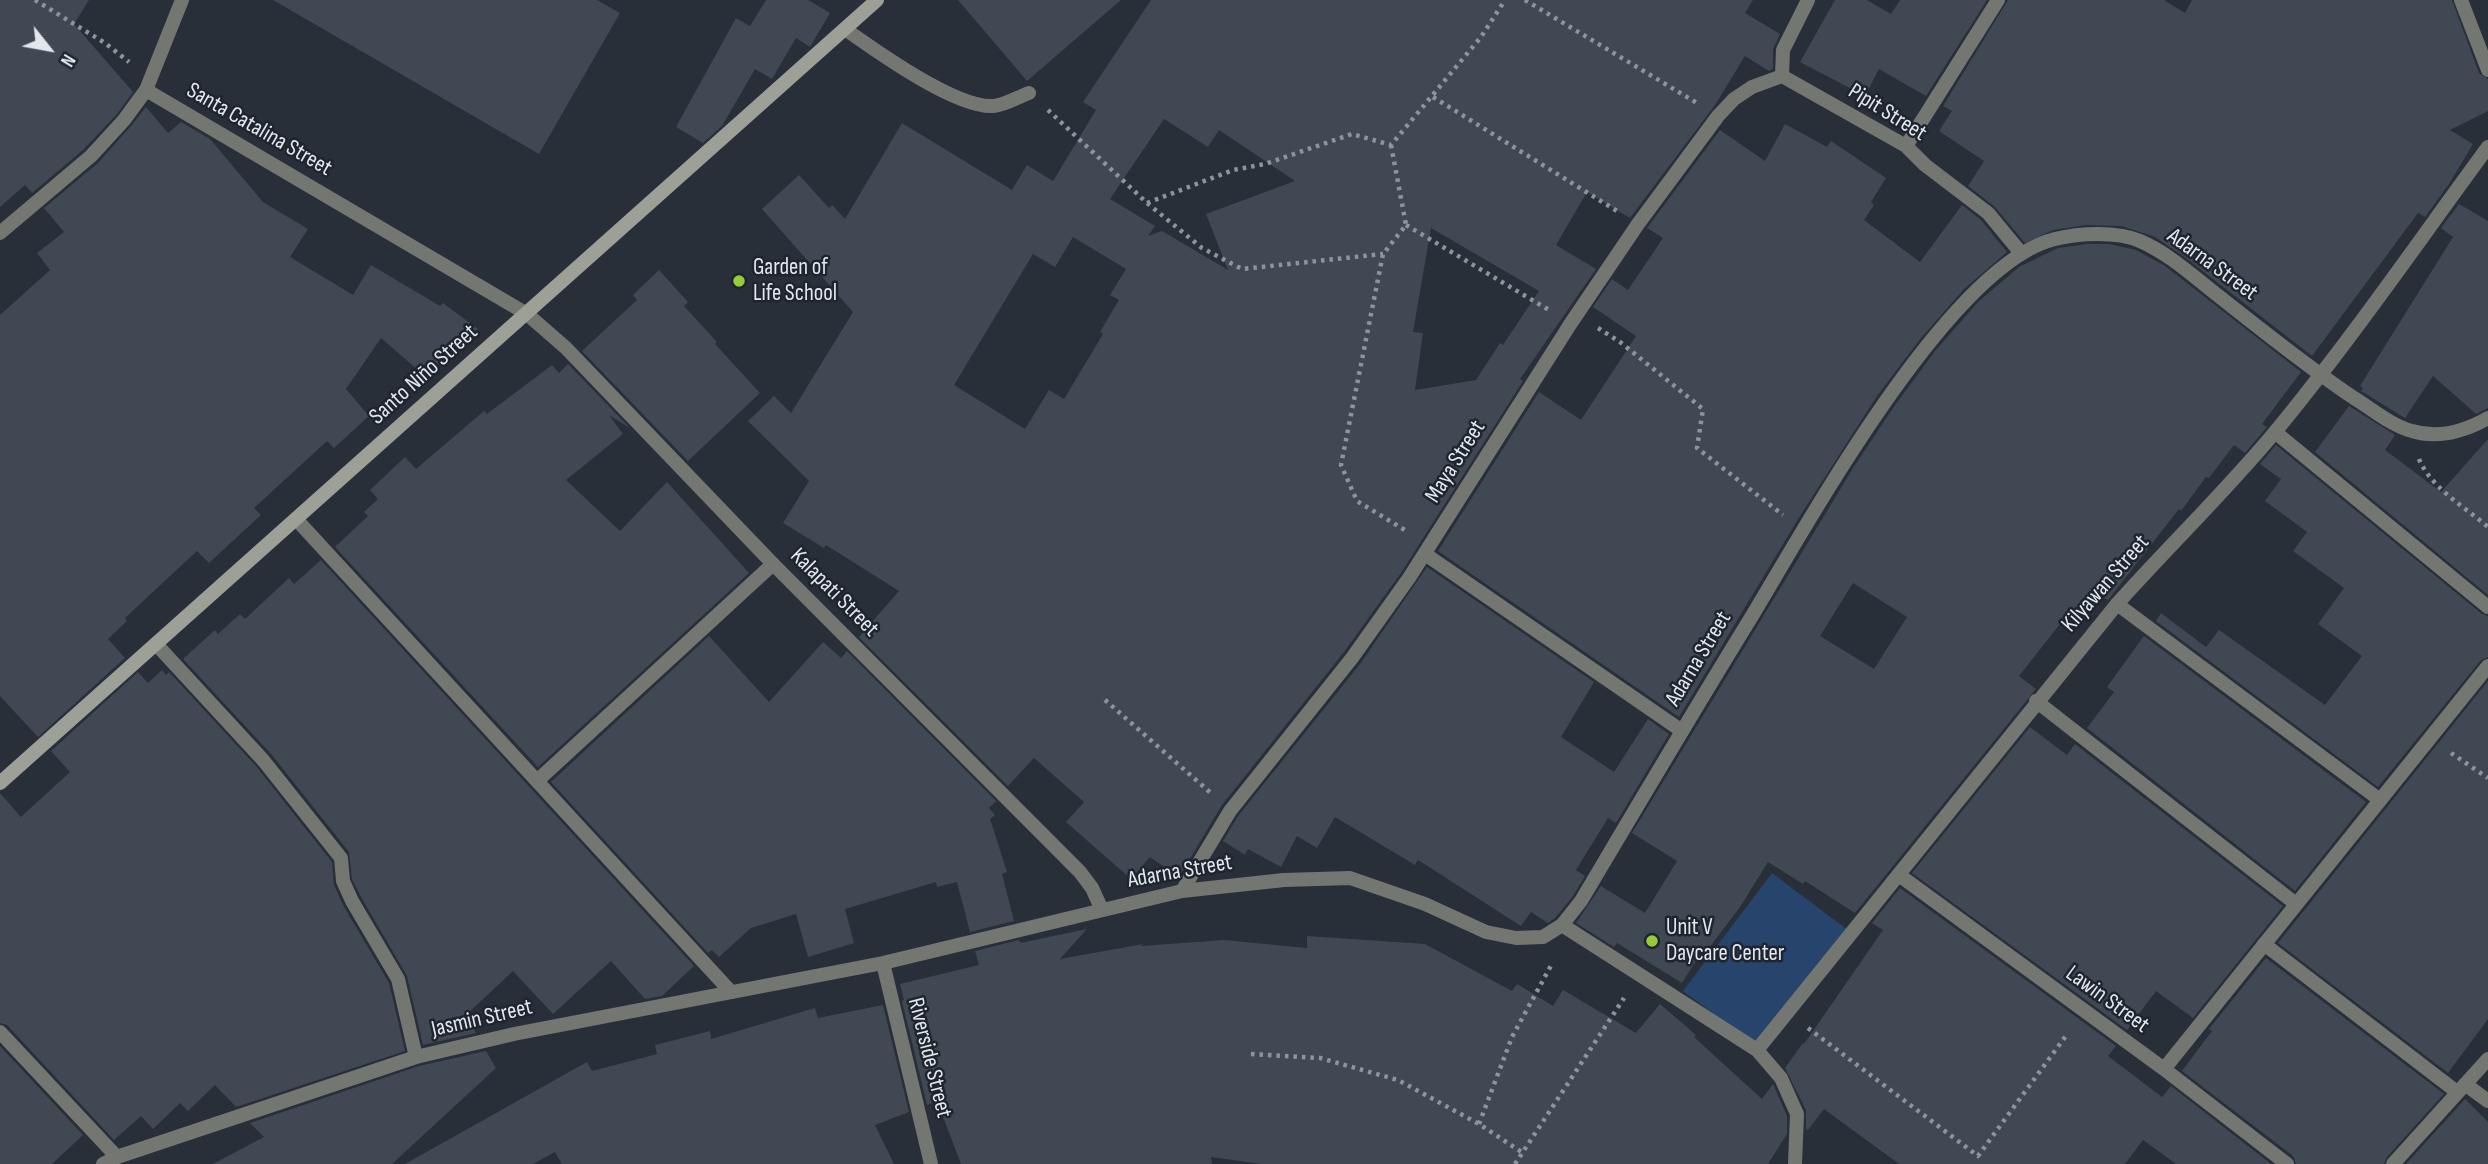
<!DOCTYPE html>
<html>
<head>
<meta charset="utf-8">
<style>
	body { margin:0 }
	#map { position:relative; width:2488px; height:1164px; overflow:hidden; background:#282f39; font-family:"Sofia Sans Condensed",sans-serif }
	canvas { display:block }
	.north { position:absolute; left:14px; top:14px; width:70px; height:70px; -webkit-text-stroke:5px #1e252f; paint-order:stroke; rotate:121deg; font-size:19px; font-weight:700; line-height:28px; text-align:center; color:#e2e7ed }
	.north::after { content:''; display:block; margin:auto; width:24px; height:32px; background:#e2e7ed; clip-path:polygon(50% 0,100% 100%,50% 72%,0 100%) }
</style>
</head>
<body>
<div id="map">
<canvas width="2488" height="1164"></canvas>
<div class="north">N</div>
</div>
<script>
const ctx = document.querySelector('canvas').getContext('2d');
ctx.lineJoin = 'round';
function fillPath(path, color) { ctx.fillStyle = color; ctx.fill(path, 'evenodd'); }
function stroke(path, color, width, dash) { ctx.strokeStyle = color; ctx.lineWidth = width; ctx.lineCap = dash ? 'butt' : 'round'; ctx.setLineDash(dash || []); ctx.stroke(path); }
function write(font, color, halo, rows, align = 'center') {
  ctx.font = font + ' "Sofia Sans Condensed",sans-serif'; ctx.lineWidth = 5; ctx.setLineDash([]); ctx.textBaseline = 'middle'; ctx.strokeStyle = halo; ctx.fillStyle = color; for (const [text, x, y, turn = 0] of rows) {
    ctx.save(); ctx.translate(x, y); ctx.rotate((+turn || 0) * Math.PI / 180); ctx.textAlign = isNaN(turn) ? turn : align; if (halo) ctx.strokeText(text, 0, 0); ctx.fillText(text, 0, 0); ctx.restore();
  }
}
fillPath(new Path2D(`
	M1772 873 1848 930 1760 1048 1683 991Z`), '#27456c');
fillPath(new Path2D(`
	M0 0H89L74 24 133 92 117 114 84 149 32 193 25 185 0 207Z
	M273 0H597L620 13 539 154Z
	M766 0H808L830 13 810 47 796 38 772 79 755 69 722 126 703 143 676 127 736 18 750 26Z
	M958 0H1121L1027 81Z
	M1151 0H1753L1745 13 1780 34 1773 49V69L1769 71 1745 56 1715 105 1630 218 1587 192 1556 245 1596 269 1520 379 1523 381 1401 573 1344 652 1222 805 1179 877 1150 857 1131 879 1066 822 1084 802 1034 758 1008 786 859 637 899 591 826 545 824 548 783 523 809 481 748 421 774 396 791 413 853 312 762 209 799 175 829 208 832 205 845 219 902 123 1012 190 1027 165 1053 181 1096 110 1083 102ZM1164 119 1208 147 1219 130 1295 181 1206 214 1228 270 1162 231 1148 236 1155 226 1110 199ZM1431 228 1539 291 1503 345 1500 343 1476 380 1415 390 1423 333 1413 332ZM1073 237 1126 269 1110 295 1119 300 1100 332 1103 334 1064 399 1049 390 1025 429 954 385 1033 254 1055 267Z
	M1835 0H1867L1891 14 1900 0H1987L1926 96 1879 69 1865 96 1800 62Z
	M2008 0H2164L2185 13 2192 0H2452L2479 73 2488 79V111L2450 130 2473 144 2449 184 2425 217 2418 213 2312 356 2186 258 2155 237 2122 226 2086 225 2053 230 2025 243 1995 207 1968 186 1984 161 1939 131 1952 111 1943 106Z
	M146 107 168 133 181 122 210 139 263 202 308 229 290 257 353 295 371 265 440 306 443 303 478 329 426 377 381 338 346 389 369 416 334 448 327 441 254 508 261 515 209 563 197 551 125 618 127 621 108 639 125 658 38 737 0 696V315L50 270 37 253 64 232 44 208 98 163 131 126Z
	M1785 124 1827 147 1831 141 1886 178 1871 202 1874 205 1864 220 1920 262 1962 205 1981 220 2007 252 1964 289 1921 338 1877 396 1800 516 1679 717 1438 551 1539 392 1581 420 1636 336 1593 307 1612 279 1628 290 1663 238 1647 228 1720 130 1765 161Z
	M2459 204 2488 221V408L2476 414 2433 376 2405 418 2361 391 2363 388 2360 386 2453 237 2441 228Z
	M2109 244 2136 250 2165 266 2301 372 2262 424 2267 427 2245 453 2234 445 2209 478 2206 477 2181 511 2179 509 2108 600 2096 592 2068 630 2060 624 2019 676 2036 689 1855 913 1805 881 1803 884 1768 862 1740 907 1709 948 1705 946 1682 983 1617 943 1614 947 1576 923 1601 886 1645 913 1677 861 1632 833 1853 468 1893 408 1935 351 1978 302 2019 267 2058 248 2087 244ZM1853 583 1907 617 1874 669 1820 636Z
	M659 270 688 302 684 306 717 342 715 344 760 393 688 461 582 351 637 300 633 295Z
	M568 364 630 428 609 415 623 434 566 480 620 531 667 482 749 573 538 767 335 547 368 516 364 512 378 499 370 490 405 457 416 469 484 411 487 414 552 365 559 373Z
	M2349 406 2395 435 2385 450 2441 492 2488 439V595L2315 452Z
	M2276 445 2482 614 2488 616V657L2481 660 2378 787 2156 621 2161 613 2206 647 2219 630 2325 705 2362 656 2318 624 2344 588 2293 551 2307 532 2265 501 2281 479 2260 464Z
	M321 560 694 966 662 996 645 999 611 961 553 1014 513 971 466 1015 476 1033 423 1045 407 976 361 897 352 879 349 852 271 754 183 659 215 630 218 634 240 614 245 619 289 578 294 584Z
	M1427 567 1594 682 1561 737 1614 772 1648 719 1669 734 1616 823 1608 818 1576 870 1585 876 1573 896 1555 918 1548 923 1531 912 1521 926 1418 860 1415 865 1335 817 1317 848 1297 836 1281 867 1248 849 1245 855 1223 841 1238 816 1360 664Z
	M709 636 769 702 823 642 841 658 847 651 996 801 989 808 995 815 990 819 1007 872 1002 874 1014 921 970 932 957 882 937 887 936 882 845 909 854 943 808 957 796 914 751 928 719 957 712 950 708 953 551 782Z
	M2144 636 2366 802 2295 891 2087 728 2114 692 2107 687Z
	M162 670 166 675 169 672 256 766 332 862 334 885 343 905 389 983 405 1051 236 1107 215 1085 188 1111 180 1103 153 1129 141 1116 114 1140 7 1025 0 1023V793L21 817 70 772 51 751 138 672 148 683Z
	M2488 681V1019L2448 1073 2278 943Z
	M2030 727 2067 755 2075 744 2283 906 2193 1018 2156 991 2127 1030 1912 873Z
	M1900 888 2116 1046 2108 1056 2162 1097 2171 1086 2271 1164H2176L2143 1140 2125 1164H1899L1824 1109 1808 1130 1806 1129V1110L1785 1068 1803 1043 1804 1044 1883 930 1872 923Z
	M1087 929 1060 959 1143 944 1141 946 1224 940 1307 948V936L1425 944 1512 991 1517 984 1553 1006 1563 990 1636 1033 1660 1004 1696 1035 1694 1037 1762 1099 1773 1084 1787 1116V1134L1768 1164H1261L1211 1157 1212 1164H961L937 1101 927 1105 902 1001 904 1000 900 984 979 965 975 951 1019 940 1020 943Z
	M2266 958 2444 1094 2386 1158 2384 1164H2296L2293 1156 2182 1071 2212 1031 2209 1029Z
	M883 1005 909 1112 875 1125 894 1164H562L555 1152 533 1164H405L587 1062 592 1071 657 1054 655 1045 710 1031 711 1039 815 1008 818 1018Z
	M0 1046 83 1135 52 1164H0Z
	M486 1051 496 1068 392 1164H213L264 1137 250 1123 419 1066Z
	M2465 1099 2488 1122V1164H2406Z`), '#404853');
stroke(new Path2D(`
	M35 0 105 43 129 62
	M1525 0 1697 103
	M1433 97 1617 211
	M1048 110 1147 203 1202 248 1242 269 1383 254
	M1391 145 1406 225 1383 254 1341 465 1357 501 1408 532
	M1147 203 1233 170 1265 164 1352 134 1391 145 1481 37 1505 0
	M1406 225 1549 310
	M1598 328 1620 342 1703 409 1697 448 1783 515
	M2419 459C2431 488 2465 507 2488 527
	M1105 700 1212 794
	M2451 753 2488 778
	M1808 1028 1978 1156 2068 1033
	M1251 1054 1320 1058 1398 1080 1479 1124 1523 1153
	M1479 1124 1512 1037 1553 962
	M1515 1164 1624 998`), '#8e949b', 4.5, [3.5, 5]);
stroke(new Path2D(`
	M845 29C876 51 957 109 994 106 1005 105 1018 97 1029 93
	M146 90 182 0
	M2275 432 2488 607
	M296 519 731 992
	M1425 554 1682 731
	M2117 604 2380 800
	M156 644 263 760 341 858 343 881 352 901 398 979 416 1057
	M2036 701 2296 904
	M537 781 773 564
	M2264 944 2457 1092
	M0 1032 117 1157`), '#747771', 14);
stroke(new Path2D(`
	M2461 0 2488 70
	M1782 76 1906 146 1925 165 1988 213 2021 253
	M1782 76 1783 50 1808 0
	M1906 146 1998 0
	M0 233 91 156 124 120 146 90 527 314 566 348 773 564 1080 872 1092 888 1102 910
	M1899 875 2164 1069 2287 1164
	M1182 891 1230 811 1352 658 1409 578 1571 323 1638 224 1718 116 1734 99 1752 87 1782 76
	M1562 925 1757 1050 1781 1078 1797 1114 1795 1164
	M883 963 931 1164
	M1757 1050 2117 604C2169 546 2225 492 2275 432 2350 341 2418 242 2488 147
	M2164 1069 2488 666
	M2465 1084 2488 1101
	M103 1164 117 1157 416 1057 514 1034 883 963 1182 891 1284 880 1350 878 1425 904 1486 932 1516 938 1543 937 1562 925 1581 901C1638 805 1694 710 1752 616 1808 523 1950 264 2055 239 2079 233 2117 231 2140 241 2168 253 2193 276 2216 294 2262 330 2306 366 2354 398 2372 409 2392 426 2412 431 2438 439 2465 431 2488 418
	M2393 1164 2488 1059`), '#747771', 14);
stroke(new Path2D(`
	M0 783 877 0`), '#9ca097', 14);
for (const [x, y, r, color] of [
	[739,281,7,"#96cc39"],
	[1652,941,7,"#96cc39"]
]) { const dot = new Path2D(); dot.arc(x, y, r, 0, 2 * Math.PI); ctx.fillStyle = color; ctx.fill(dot); stroke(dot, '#1e252f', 2.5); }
write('23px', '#e2e7ed', '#1e252f', [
	["Pipit Street",1887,113,32],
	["Santa Catalina Street",259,130,30],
	["Adarna Street",2212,265,36],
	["Santo Niño Street",424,375,-42],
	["Maya Street",1456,462,-58],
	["Kilyawan Street",2106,584,-49],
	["Kalapati Street",834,593,45],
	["Adarna Street",1699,659,-59],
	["Adarna Street",1180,872,-10],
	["Lawin Street",2107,1000,36],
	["Jasmin Street",482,1019,-13],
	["Riverside Street",929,1058,76]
]);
write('23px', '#e2e7ed', '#1e252f', [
	["Garden of",753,268],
	["Life School",753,294],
	["Unit V",1666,928],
	["Daycare Center",1666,954]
], 'left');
</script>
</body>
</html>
